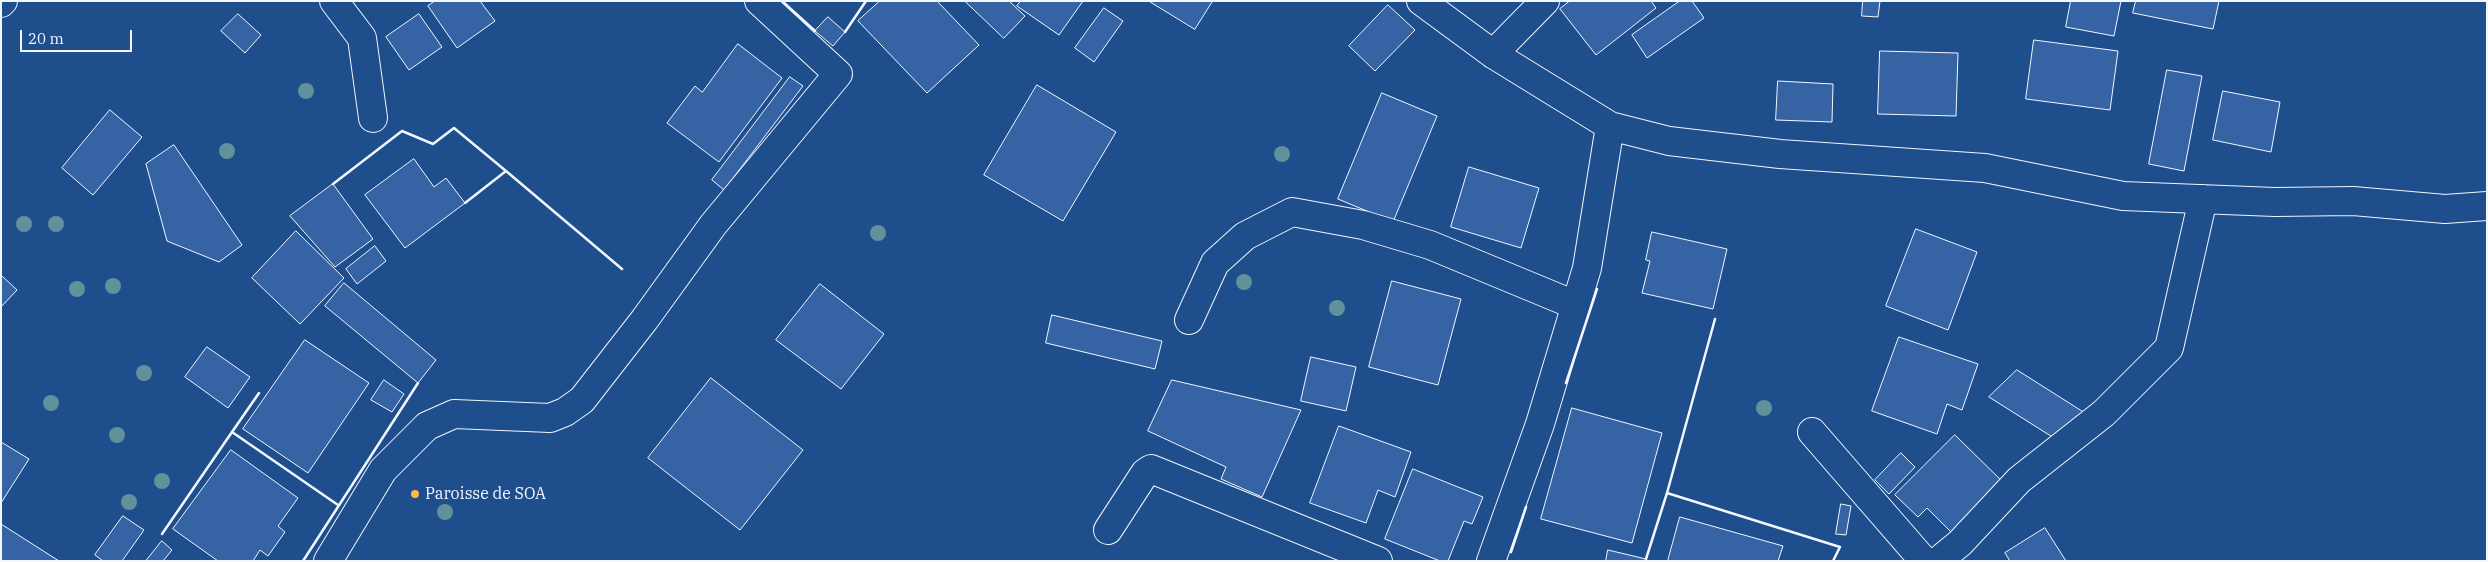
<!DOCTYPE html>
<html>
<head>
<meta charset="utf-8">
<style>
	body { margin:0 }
	#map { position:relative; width:2488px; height:562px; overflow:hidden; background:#1f4e8c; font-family:"IBM Plex Serif",serif }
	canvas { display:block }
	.frame { position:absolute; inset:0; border:2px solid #f2f6ff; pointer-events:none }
	.scale { position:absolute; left:20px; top:30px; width:112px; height:22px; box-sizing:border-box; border:2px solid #f2f6ff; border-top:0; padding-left:6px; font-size:15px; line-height:18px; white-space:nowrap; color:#f2f6ff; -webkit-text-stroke:4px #1f4e8c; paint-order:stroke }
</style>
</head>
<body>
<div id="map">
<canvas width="2488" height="562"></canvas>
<div class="frame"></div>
<div class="scale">20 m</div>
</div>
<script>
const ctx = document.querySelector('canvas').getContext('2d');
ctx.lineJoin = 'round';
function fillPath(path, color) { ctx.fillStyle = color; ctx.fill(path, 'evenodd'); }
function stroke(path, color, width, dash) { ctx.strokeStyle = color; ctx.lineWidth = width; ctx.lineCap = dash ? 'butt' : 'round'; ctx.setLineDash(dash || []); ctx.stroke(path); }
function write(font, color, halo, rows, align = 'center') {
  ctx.font = font + ' "IBM Plex Serif",serif'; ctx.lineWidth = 4; ctx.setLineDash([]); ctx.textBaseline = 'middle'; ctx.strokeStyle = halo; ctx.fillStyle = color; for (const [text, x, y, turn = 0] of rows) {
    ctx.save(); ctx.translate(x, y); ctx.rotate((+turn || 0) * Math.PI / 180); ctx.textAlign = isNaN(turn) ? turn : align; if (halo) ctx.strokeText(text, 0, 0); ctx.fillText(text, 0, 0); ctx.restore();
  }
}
const building = new Path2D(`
	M435 1H480L495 21 457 48 428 6Z
	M880 1H937L979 45 927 93 858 21Z
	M965 1H1009L1025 16 1004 38Z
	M1021 1H1083L1059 35 1017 6Z
	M1149 1H1211L1212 2 1195 29Z
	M1570 1H1651L1656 8 1596 55 1560 9Z
	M1680 1H1692L1704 18 1647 58 1632 35Z
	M1863 1H1880L1878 17 1862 16Z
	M2071 1H2121L2114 36 2066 27Z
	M2136 1H2219L2213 29 2133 13Z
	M1388 5 1415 30 1375 71 1349 46Z
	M1104 8 1123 21 1094 62 1075 48Z
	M238 14 261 35 245 53 221 31Z
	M419 14 442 47 409 70 386 37Z
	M828 17 845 32 833 46 815 31Z
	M2034 40 2118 51 2110 110 2026 99Z
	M738 44 782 78 719 162 667 123 695 86 702 92Z
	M1880 51 1958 53 1956 116 1878 114Z
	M2167 70 2202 76 2184 171 2149 164Z
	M790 77 803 86 724 190 712 180Z
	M1778 81 1833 84 1832 122 1776 120Z
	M1037 85 1116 132 1063 221 984 175Z
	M2223 91 2280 102 2271 152 2213 140Z
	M1382 93 1437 116 1393 222 1338 199Z
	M110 110 142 137 93 195 62 168Z
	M174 145 242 245 219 262 167 241 146 164Z
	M414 159 434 187 446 178 465 203 405 248 365 195Z
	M1469 167 1539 188 1521 248 1451 227Z
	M333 184 373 239 335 267 290 216Z
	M1916 229 1977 252 1948 330 1886 306Z
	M296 231 344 278 300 324 252 278Z
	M1652 232 1727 249 1713 309 1642 293 1650 261 1646 260Z
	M375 246 386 261 357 284 346 269Z
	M1 275 17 290 1 307Z
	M1392 281 1461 299 1438 385 1369 367Z
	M344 283 436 360 418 383 325 306Z
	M820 284 884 334 841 389 776 340Z
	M1052 315 1162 341 1155 369 1046 343Z
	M1899 337 1978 364 1962 410 1947 404 1937 434 1872 411Z
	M305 340 369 383 308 473 243 429Z
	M207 347 250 377 228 408 185 377Z
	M1311 357 1356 367 1346 411 1301 401Z
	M2017 370 2085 413 2065 445 1989 397Z
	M711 378 803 450 740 530 648 458Z
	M384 380 404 394 392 412 371 400Z
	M1172 380 1301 410 1262 497 1221 479 1226 467 1148 431Z
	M1572 408 1662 433 1632 543 1541 519Z
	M1339 426 1411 452 1395 497 1378 490 1366 523 1310 503Z
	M1955 435 2010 489 1959 540 1927 508 1918 517 1895 495Z
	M1 442 29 459 1 503Z
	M231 450 298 498 278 526 285 532 268 556 260 550 253 561H218L173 529Z
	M1901 453 1915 467 1889 494 1875 480Z
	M1413 469 1483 497 1472 524 1464 521 1448 561H1440L1385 539Z
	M1841 504 1851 506 1846 535 1836 534Z
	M123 516 144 530 122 561H103L95 555Z
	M1680 517 1783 546 1778 561H1668Z
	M1 524 59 561H1Z
	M2045 528 2066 561H2010L2005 553Z
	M162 541 172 550 163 561H146Z
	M1608 550 1646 559 1645 561H1606Z`);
fillPath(building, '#3563a3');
stroke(building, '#f2f6ff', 1);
const minor = new Path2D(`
	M334 1 362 38 373 118
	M1421 1 1493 54 1610 126 1669 141 1780 154 1985 168 2123 196 2275 202 2353 201 2445 209 2487 206
	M1 3 3 1
	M1493 54 1545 1
	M1189 320 1215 263 1245 236 1292 212 1363 225 1430 245 1575 305
	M1812 432 1924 561
	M1108 530 1145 473 1151 469 1378 561
	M328 561 383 470 427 426 454 414 550 418 565 412 582 400 645 319 713 225 838 74 759 1
	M1491 561 1540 424 1587 268 1610 126
	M1938 561 1960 543 2019 480 2104 413 2169 348 2203 199`);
stroke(minor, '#f2f6ff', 30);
stroke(minor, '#1f4e8c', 28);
stroke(new Path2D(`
	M782 1 815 31
	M845 32 866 1
	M506 171 622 269
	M333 184 402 131 433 144 454 128 506 171 465 203
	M1566 383 1597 289
	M232 432 259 393
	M1667 493 1715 319
	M162 534 232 432 338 505
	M1511 552 1526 507
	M1646 559 1667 493 1840 547 1833 561
	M303 561 418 383`), '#f2f6ff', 2.5);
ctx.fillStyle = '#61919a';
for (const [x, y] of [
	[306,91],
	[227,151],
	[1282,154],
	[24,224],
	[56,224],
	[878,233],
	[1244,282],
	[113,286],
	[77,289],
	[1337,308],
	[144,373],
	[51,403],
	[1764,408],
	[117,435],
	[162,481],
	[129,502],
	[445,512]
]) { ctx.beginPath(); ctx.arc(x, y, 8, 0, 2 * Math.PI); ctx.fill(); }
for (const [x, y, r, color] of [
	[415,494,5,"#ffb74d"]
]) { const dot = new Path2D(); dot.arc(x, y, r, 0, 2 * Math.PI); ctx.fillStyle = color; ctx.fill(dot); stroke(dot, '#1f4e8c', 2); }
write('16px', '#f2f6ff', '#1f4e8c', [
	["Paroisse de SOA",425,494]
], 'left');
</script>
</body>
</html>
